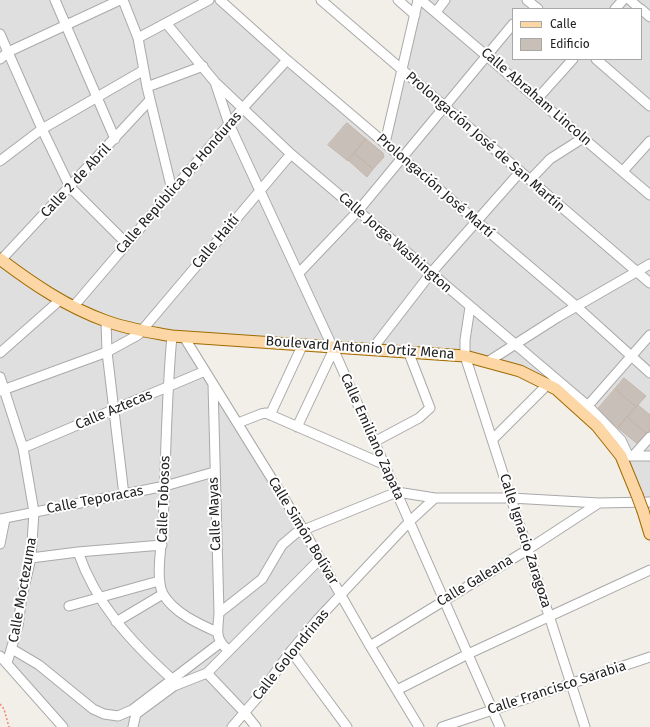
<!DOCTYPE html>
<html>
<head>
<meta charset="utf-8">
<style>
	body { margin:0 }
	#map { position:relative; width:650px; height:727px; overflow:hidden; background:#f2efe9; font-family:"Fira Sans",sans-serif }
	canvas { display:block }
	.legend { position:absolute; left:512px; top:8px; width:130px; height:52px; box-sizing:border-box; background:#fff; border:1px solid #a7a7a7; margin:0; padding:5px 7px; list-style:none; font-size:12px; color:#222 }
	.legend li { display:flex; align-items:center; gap:8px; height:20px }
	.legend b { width:20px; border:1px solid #a7a7a7 }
</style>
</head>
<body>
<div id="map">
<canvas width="650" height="727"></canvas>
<ul class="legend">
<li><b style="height:5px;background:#fcd6a4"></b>Calle</li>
<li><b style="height:11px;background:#c7bfb8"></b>Edificio</li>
</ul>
</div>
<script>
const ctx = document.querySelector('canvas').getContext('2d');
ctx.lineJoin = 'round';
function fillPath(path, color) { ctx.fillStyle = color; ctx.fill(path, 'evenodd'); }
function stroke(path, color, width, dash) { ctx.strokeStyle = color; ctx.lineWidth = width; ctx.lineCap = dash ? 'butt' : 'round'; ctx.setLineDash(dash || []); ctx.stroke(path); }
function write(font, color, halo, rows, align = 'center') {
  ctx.font = font + ' "Fira Sans",sans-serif'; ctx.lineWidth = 4; ctx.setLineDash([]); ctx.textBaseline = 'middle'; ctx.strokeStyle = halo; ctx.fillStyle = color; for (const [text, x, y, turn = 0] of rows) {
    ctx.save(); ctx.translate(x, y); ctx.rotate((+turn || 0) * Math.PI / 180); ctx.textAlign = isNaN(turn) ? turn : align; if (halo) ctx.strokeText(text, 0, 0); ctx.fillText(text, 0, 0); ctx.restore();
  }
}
fillPath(new Path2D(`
	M0 0H196L197 2 201 0H217L381 141 414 0H650V544L635 497 617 455 601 435 536 379 467 358 182 334 337 590 227 727H64L0 654ZM513 9H641V59H513Z`), '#e0dfdf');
const building = new Path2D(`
	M347 123 366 139 348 161 328 145Z
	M366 139 383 153 384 157 373 169 354 153Z
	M354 153 373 169 367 177 348 160Z
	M624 378 646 396 636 407 615 389Z
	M615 389 636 407 618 428 597 410Z
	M638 405 650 415V432L648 435 627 417Z
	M627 417 648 435 639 445 618 428Z`);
fillPath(building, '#c7bfb8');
stroke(building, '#c4b6ab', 1);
const minor = new Path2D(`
	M55 0 115 139
	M123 0 138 38 147 87 172 190
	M220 0 287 60 576 306 650 373
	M321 0 650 283
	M398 0 415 15
	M421 0 650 195
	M527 0 538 9
	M630 0 640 9
	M615 9 623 0
	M641 9 650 17
	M436 12 445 0
	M166 23 215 82 291 154 588 406 621 440 628 455
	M0 34 42 129 70 187 127 244
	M138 38 209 0
	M0 59 8 52 120 0
	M596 59 650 106
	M215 82 229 124 332 346 500 727
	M147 87 203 66
	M538 98 573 59
	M385 143 418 0
	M0 161 42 129 144 70
	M623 171 650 141
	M530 180 550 159 583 138
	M1 260 150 100
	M299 273 358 211 513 24
	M73 307 242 109 287 60
	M470 307 465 340V356L585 727
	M106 321 107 352 124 495
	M172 336C166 399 166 462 163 525 162 543 155 578 163 594 174 613 199 624 217 632
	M184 337 303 529 370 646 419 727
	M373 348 431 273 520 172
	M0 353 60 300
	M489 361 558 317 650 264
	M0 377 23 448 34 512 31 558 22 596 18 626 7 663
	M213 384 219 613C218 631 214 638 228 650
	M0 391 107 352 138 335 291 154
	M585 409 650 335
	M270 415 303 344
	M238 423 261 414 266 413 383 464
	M297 427 333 351
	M493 439 548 384
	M374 442 419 418 430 408 408 351
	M23 448 205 371
	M634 455 650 437
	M622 456H650
	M0 519 165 486 214 472
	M0 544 5 519
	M78 552C96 604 131 642 172 679
	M31 558 78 552 162 545
	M69 606 159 581
	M219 613 262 579 282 545 296 533 397 492 435 498H511L599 503 650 502
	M116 622 163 594
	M370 646 527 550 599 503
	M12 649 39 665 93 709 104 714 118 716 132 710 220 643
	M291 651 347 727
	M0 656 63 727
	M207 673 244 712 256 727
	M397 690 468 654 650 570
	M136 714 174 686 207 673 320 559
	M133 727 137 709
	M232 727 257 698 291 651 318 619 410 521 435 498
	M442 727 650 657`);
const major = new Path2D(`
	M0 259C33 284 67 307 106 321 127 329 150 332 172 336L465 356 520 371 556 389 597 426 621 456 637 495
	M643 511 650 534`);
stroke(minor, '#a9a9a9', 11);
stroke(major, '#a06b00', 13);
stroke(new Path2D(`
	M0 704 4 709 9 727`), '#fa8072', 1.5, [2, 2]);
stroke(minor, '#fff', 9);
stroke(major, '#fcd6a4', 11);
const majorBridge = new Path2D(`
	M637 495 643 511`);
stroke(majorBridge, '#a06b00', 13, []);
stroke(majorBridge, '#fcd6a4', 11);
write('14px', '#222', '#fff', [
	["Calle Abraham Lincoln",536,97,41],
	["Prolongación José de San Martín",485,142,41],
	["Calle 2 de Abril",76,181,-47],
	["Calle República De Honduras",179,183,-49],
	["Prolongación José Martí",435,186,41],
	["Calle Haití",216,242,-50],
	["Calle Jorge Washington",395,243,41],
	["Boulevard Antonio Ortiz Mena",360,348,4],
	["Calle Aztecas",114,410,-23],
	["Calle Emiliano Zapata",372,437,66],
	["Calle Tobosos",164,499,-88],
	["Calle Teporacas",95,500,-11],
	["Calle Mayas",215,514,-92],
	["Calle Simón Bolívar",303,531,59],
	["Calle Ignacio Zaragoza",525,541,72],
	["Calle Galeana",475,581,-31],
	["Calle Moctezuma",23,590,-80],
	["Calle Golondrinas",291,655,-51],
	["Calle Francisco Sarabia",557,688,-18]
]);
</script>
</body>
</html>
